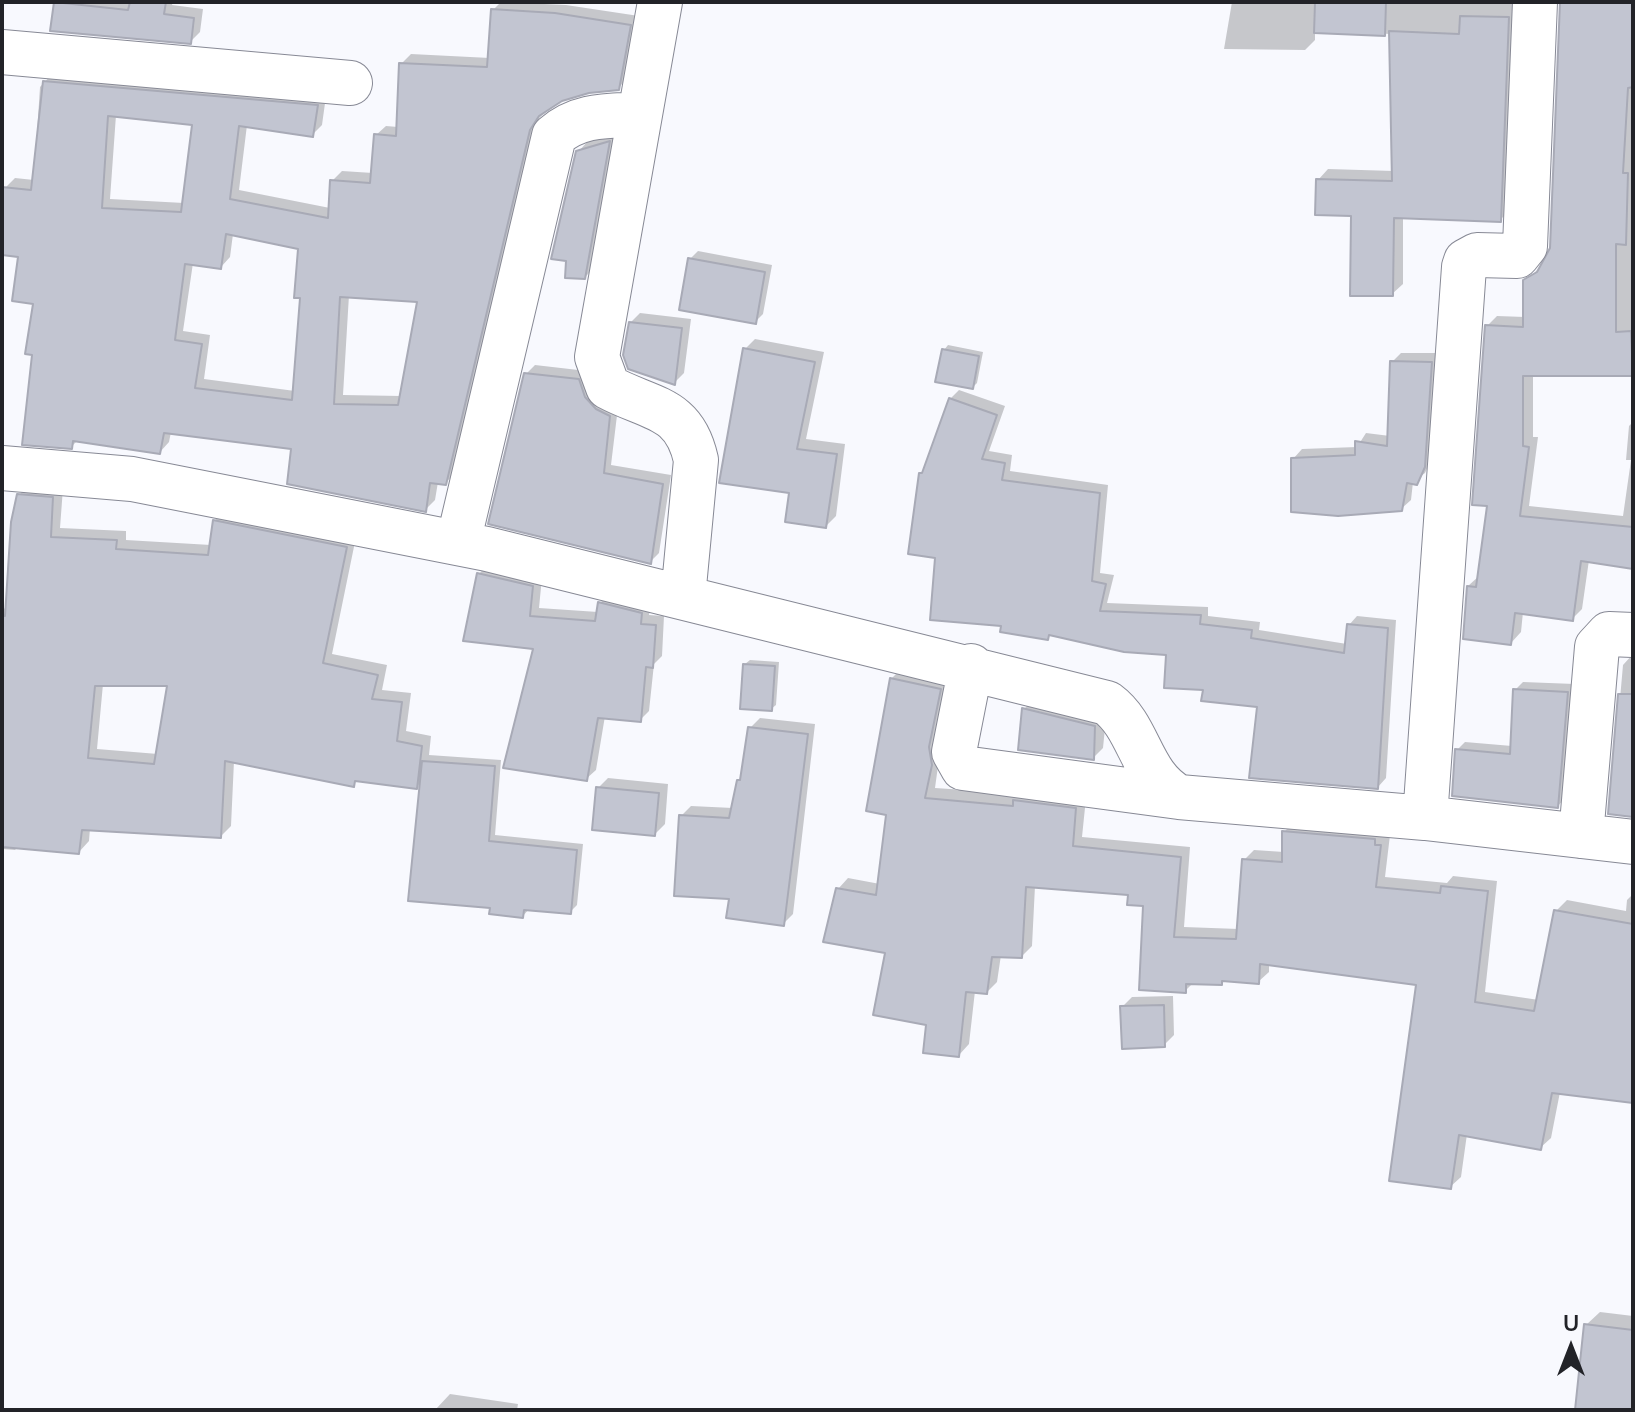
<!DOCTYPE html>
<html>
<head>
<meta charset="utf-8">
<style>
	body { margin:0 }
	#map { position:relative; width:1635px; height:1412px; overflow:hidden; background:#f8f9fe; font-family:"Nunito Sans",sans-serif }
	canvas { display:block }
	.frame { position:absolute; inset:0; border:4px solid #222328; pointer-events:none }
	.north { position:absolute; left:1531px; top:1308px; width:80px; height:80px; -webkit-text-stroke:6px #f8f9fe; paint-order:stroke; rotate:0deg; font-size:22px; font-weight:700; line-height:32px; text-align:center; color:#222328 }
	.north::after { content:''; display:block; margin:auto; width:28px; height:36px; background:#222328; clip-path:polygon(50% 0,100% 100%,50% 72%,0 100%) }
</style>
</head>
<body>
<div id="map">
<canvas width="1635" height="1412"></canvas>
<div class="frame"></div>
<div class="north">U</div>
</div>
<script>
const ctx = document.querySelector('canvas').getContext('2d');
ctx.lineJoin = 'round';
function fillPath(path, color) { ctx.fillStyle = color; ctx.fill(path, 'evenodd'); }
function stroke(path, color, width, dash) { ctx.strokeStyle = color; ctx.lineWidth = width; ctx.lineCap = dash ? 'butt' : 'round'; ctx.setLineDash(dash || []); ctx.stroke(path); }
fillPath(new Path2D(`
	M56 2H173L172 5 203 9 200 32 190 42 52 29Z
	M501 2 566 5 639 16 628 78 618 88 589 91 561 100 539 118 455 474 445 483 438 482 435 500 426 509 293 448 171 432 169 442 160 452 78 440 71 447 35 354V302L20 255 2 253 5 188 15 178 34 180 40 87 54 72 326 96 322 125 312 135 247 125 239 190 330 208 332 181 342 171 373 173 376 135 386 126 398 127 401 64 411 54 490 58 493 10ZM116 115 194 123 184 203 110 199ZM233 234 300 247 302 296 295 391 204 379 210 335 183 331 193 263 221 267 230 257ZM349 295 419 300 402 396 343 395Z
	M1232 2H1519L1510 210 1500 220 1403 216V284L1392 294 1353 214 1318 180 1328 169 1394 171 1391 34 1315 31V40L1305 50 1224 49Z
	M1562 2H1633V374H1533V437H1538L1529 506 1623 516 1631 460H1626L1629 426 1633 422V567L1589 560 1582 609 1572 619 1523 612 1521 632 1511 643 1468 586 1479 576 1489 504 1487 326 1497 316 1525 317V281L1542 266 1552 248Z
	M619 132 595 267 585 277 578 152 588 141Z
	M698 251 772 265 763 314 755 322 690 259Z
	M640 313 691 319 684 373 674 383 630 323Z
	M755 339 824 352 806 439 845 444 836 516 826 526 745 349Z
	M948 345 983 352 977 383 973 387 944 350Z
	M1401 353H1441L1433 456 1425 473 1413 482 1411 500 1401 509 1293 459 1302 449 1357 447 1366 433 1390 436 1392 362Z
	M535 365 587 371 618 407 611 465 671 475 659 553 650 562 526 374Z
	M959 390 1005 406 989 451 1012 455 1010 471 1108 485 1100 573 1114 575 1107 603 1208 607V616L1260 622 1259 630 1347 644 1349 625 1357 616 1396 620 1386 778 1378 787 1259 706 1205 688 1168 654 1051 633 1047 638 937 556 921 474 926 468 950 399Z
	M29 485 63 488 60 528 126 531V540L211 545 214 521 225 511 356 537 332 654 387 665 382 690 411 693 406 731 431 736 429 755 501 760 495 835 583 844 577 905 570 912 529 909 523 916 492 906 422 781 416 787 358 780 353 784 234 761 231 826 221 836 90 828 89 841 79 852 19 846 15 850 2 849V611L8 605 19 495ZM103 684H169L158 754 97 749Z
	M488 564 542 577 539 608 598 612 600 603 609 594 651 604 649 615 664 616 662 656 654 664 649 711 640 720 605 716 596 770 586 779 535 647 479 574Z
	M1633 654V815L1610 812 1623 665Z
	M750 660 779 662 776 705 771 709 745 664Z
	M902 668 950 679 935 788 1086 798 1082 837 1190 847 1184 927 1239 929 1244 860 1254 850 1284 852V832L1295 821 1390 835 1385 877 1447 883 1453 876 1497 881 1485 992 1539 1000 1556 911 1567 900 1626 911 1627 900 1633 894V1101L1560 1092 1551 1138 1540 1148 1467 1134 1461 1177 1450 1187 1419 983 1269 963V972L1258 982H1194L1185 991 1145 904 1130 893 1035 886 1032 946 1022 956 1001 955 997 982 987 992 975 991 969 1044 959 1055 928 1024 888 951 838 889 848 878 880 884 888 813 892 678Z
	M1523 682 1575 684 1565 798 1558 806 1457 750 1465 742 1512 746 1515 690Z
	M1034 699 1106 718 1103 748 1093 758 1024 709Z
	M760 718 815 724 793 914 783 924 731 897 681 816 691 806 733 808 743 777 750 728Z
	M608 778 668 784 665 824 655 834 598 788Z
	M1173 996 1174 1035 1164 1045 1122 1007 1132 997Z
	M1600 1312 1633 1316V1410H1577L1586 1325Z
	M450 1394 518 1404 517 1410H435Z`), '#0003');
const building = new Path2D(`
	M54 2 128 10 130 2H166L164 14 194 18 191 44 50 31Z
	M1315 2H1386L1385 36 1314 33Z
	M1560 2H1633V87L1628 88 1623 173H1628L1626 245 1616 244V332L1631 331 1633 376H1523V446L1529 447 1520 516 1633 527V569L1581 561 1573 621 1515 613 1511 645 1463 639 1467 586 1476 587 1487 506 1472 505 1485 325 1523 327V280L1537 272 1550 248Z
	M491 9 555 13 631 25 619 90 589 93 562 101 539 116 530 130 446 485 430 483 426 512 287 484 291 449 164 433 160 454 73 441 72 449 22 445 32 355 25 354 33 304 12 301 18 257 2 255V187L31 190 43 81 318 105 313 137 239 126 230 199 328 218 330 180 370 183 374 134 396 136 399 63 487 67ZM108 116 192 125 181 212 102 208ZM226 234 298 249 294 298H300L292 400 195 388 202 344 175 340 185 264 221 269ZM340 297 417 302 398 405 334 404Z
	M1460 16 1509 17 1501 222 1394 218 1393 296H1350L1351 216 1315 215 1316 179 1392 181 1389 31 1459 34Z
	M610 141 585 279 565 278 566 261 551 259 576 151Z
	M688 258 765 272 756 324 679 310Z
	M629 322 682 328 675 385 628 369 623 355Z
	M743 348 815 362 797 449 837 454 826 528 785 522 789 493 719 483Z
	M942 349 979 356 973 389 935 382Z
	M1390 361 1432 362 1425 467 1417 485 1407 483 1402 511 1338 516 1291 512V458L1355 455V441L1387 446Z
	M524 373 579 379 585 397 596 409 610 416 604 473 663 484 651 564 488 524Z
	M949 398 997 415 982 459 1005 463 1002 480 1100 493 1092 581 1106 584 1100 611 1201 615 1200 624 1252 630 1251 638 1344 653 1347 624 1388 628 1378 789 1249 778 1257 707 1201 701 1203 690 1164 688 1166 655 1124 652 1049 635 1048 640 1000 632 1001 626 930 620 935 558 908 554 919 473H922Z
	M17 494 53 497 51 537 117 540 116 549 208 555 213 520 347 547 323 663 378 675 372 699 402 702 397 741 422 746 417 789 355 781 354 787 225 761 221 838 82 830 79 854 2 847V615L5 616 11 522ZM95 686H167L154 764 88 758Z
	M477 573 533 586 530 616 595 621 598 602 642 613 641 624 656 625 653 668 646 667 641 722 598 718 587 781 503 768 533 649 463 641Z
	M743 664 775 666 772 711 740 709Z
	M890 678 941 689 929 747 932 765 925 798 1013 806V800L1076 808 1073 846 1181 857 1174 937 1236 939 1242 859 1282 862V831L1375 839V845H1381L1376 887 1440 893 1441 886 1488 891 1475 1002 1534 1011 1554 910 1633 924V1103L1552 1093 1541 1150 1459 1135 1451 1189 1389 1181 1416 985 1260 964 1259 984 1222 981V985L1186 984V993L1139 990 1143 906 1127 905 1128 895 1026 887 1022 958 992 957 987 994 966 992 959 1057 923 1053 926 1025 873 1015 885 953 823 942 836 888 876 895 886 815 866 811Z
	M1513 689 1568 692 1558 808 1452 796 1455 749 1510 754Z
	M1618 694H1633V817L1608 814Z
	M1022 708 1095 726 1094 760 1018 750Z
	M748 727 808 734 784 926 726 918 729 899 674 896 679 815 729 818 737 780H740Z
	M422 761 495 766 489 841 577 850 571 914 524 910 523 918 489 914 490 908 408 901Z
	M596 787 659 793 655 836 592 830Z
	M1164 1005 1165 1047 1122 1049 1120 1006Z
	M1584 1324 1633 1330V1410H1575Z`);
fillPath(building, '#c2c5d1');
stroke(building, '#a8aab6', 2);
const minor = new Path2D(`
	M660 2 597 357 608 387C651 410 684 406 696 460L683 597
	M2 52 350 83
	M2 468 132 479 487 549 1107 703C1141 728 1139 775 1179 797
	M458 543 554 136C579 114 608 116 640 114
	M971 666 954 752 963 768 1179 797 1425 818 1633 842
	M1425 818 1464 267 1466 261 1477 255 1517 256 1525 246 1535 2
	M1581 836 1597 647 1609 634 1633 635`);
stroke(minor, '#878995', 46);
stroke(minor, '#fff', 44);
</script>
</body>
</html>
